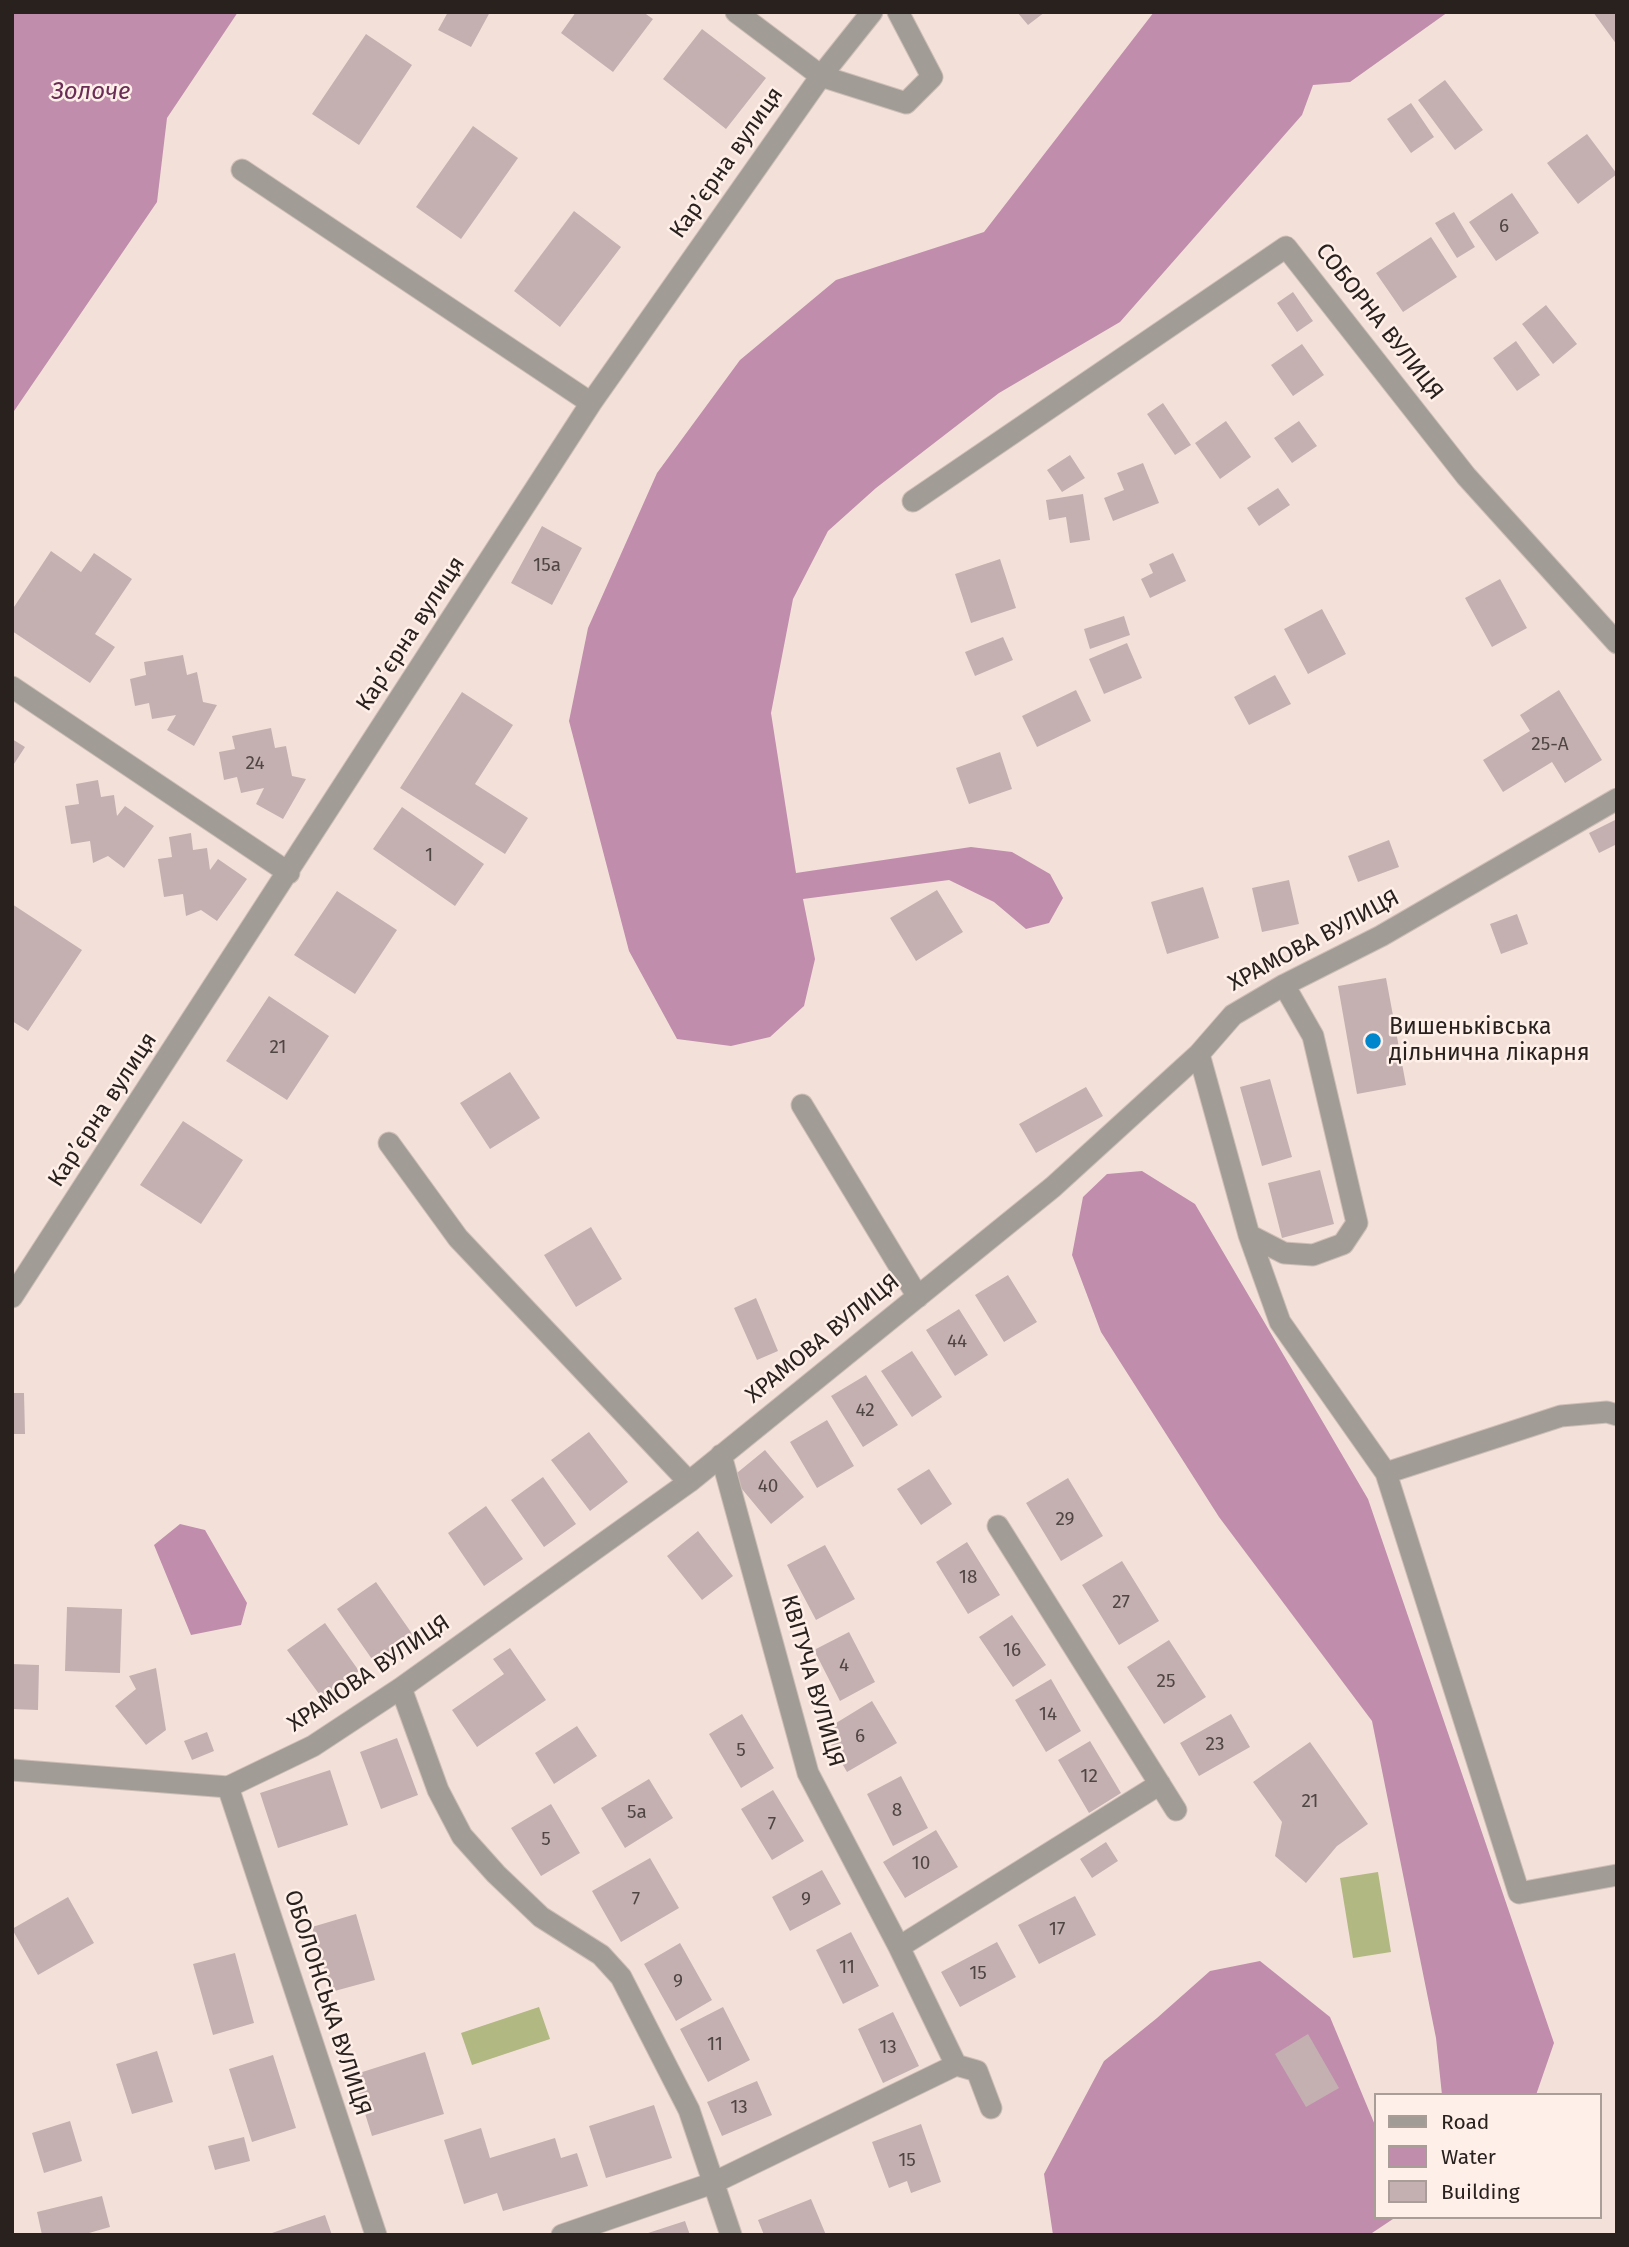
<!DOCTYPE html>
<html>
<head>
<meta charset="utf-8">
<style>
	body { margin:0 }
	#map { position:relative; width:1629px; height:2247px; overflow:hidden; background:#f3e1d9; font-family:"Fira Sans",sans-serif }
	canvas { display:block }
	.frame { position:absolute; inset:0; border:14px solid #28211e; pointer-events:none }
	.legend { position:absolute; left:1374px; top:2093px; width:228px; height:126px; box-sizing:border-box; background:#feefe8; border:2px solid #a89d97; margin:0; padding:9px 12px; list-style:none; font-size:21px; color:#28211e }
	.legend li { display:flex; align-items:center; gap:14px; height:35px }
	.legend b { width:35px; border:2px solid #a89d97 }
</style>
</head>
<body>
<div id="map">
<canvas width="1629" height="2247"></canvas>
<div class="frame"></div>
<ul class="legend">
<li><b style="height:9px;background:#a19d96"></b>Road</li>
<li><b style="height:19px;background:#c08dad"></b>Water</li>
<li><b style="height:19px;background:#c4b0b1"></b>Building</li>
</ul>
</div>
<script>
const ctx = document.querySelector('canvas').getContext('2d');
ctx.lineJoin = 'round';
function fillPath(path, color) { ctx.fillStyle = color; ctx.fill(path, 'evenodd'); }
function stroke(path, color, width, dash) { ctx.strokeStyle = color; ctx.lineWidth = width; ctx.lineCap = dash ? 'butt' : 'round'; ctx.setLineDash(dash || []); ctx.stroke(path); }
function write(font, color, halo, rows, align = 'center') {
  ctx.font = font + ' "Fira Sans",sans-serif'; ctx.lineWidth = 5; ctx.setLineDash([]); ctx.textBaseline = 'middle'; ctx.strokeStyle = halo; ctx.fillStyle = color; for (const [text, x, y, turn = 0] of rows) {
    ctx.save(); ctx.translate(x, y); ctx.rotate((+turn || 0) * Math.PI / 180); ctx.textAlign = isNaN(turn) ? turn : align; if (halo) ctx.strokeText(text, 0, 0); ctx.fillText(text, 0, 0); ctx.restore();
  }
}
fillPath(new Path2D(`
	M1378 1872 1391 1952 1353 1958 1340 1878Z
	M539 2007 550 2039 472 2065 461 2033Z`), '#b2b881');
fillPath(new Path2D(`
	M12 12H238L167 118 157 202 12 414Z
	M1154 12H1448L1350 82 1313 85 1302 115 1120 322 999 393 876 488 828 531 793 599 771 713 796 873 971 847 1012 852 1050 874 1063 898 1049 923 1026 929 994 902 949 880 803 899 815 959 804 1006 770 1037 731 1046 677 1039 629 951 569 721 588 628 657 473 740 360 836 280 984 232Z
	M1142 1171 1195 1204 1368 1499 1554 2043 1536 2095H1442L1436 2038 1372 1721 1219 1517 1101 1332 1072 1255 1083 1197 1107 1174Z
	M180 1524 205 1530 247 1603 241 1625 191 1635 154 1545Z
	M1260 1961 1330 2017 1375 2125V2217H1396L1369 2235H1053L1044 2174 1104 2061 1157 2018 1210 1971Z`), '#c08dad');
fillPath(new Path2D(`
	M448 12H490L471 47 438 30Z
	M576 12H643L653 19 613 72 561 33Z
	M1017 12H1045L1028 25Z
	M1593 12H1617V45Z
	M702 29 766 78 726 129 663 79Z
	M366 34 412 65 359 145 312 114Z
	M1445 80 1483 130 1455 150 1418 100Z
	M1411 103 1434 137 1411 153 1387 119Z
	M473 126 518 158 461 239 416 207Z
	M1587 134 1617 174 1578 204 1547 163Z
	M1512 193 1539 233 1496 261 1469 222Z
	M574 211 621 247 560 327 514 291Z
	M1454 212 1475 247 1457 258 1435 223Z
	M1431 237 1457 277 1403 312 1376 273Z
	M1293 292 1313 321 1297 332 1277 303Z
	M1546 305 1577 344 1553 364 1522 324Z
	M1516 341 1540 375 1517 391 1493 358Z
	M1302 344 1324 375 1293 396 1271 365Z
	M1163 403 1191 445 1175 455 1147 414Z
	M1226 421 1251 457 1220 479 1195 443Z
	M1299 421 1317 446 1292 463 1274 438Z
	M1070 455 1085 478 1062 492 1047 470Z
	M1143 463 1159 503 1113 521 1104 498 1124 490 1117 473Z
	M1278 488 1290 505 1259 526 1247 508Z
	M1083 494 1090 540 1070 543 1066 517 1049 520 1046 500Z
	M542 526 582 548 552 605 511 583Z
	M51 551 81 572 94 553 132 579 95 634 115 647 90 683 12 631V610Z
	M1173 553 1186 581 1150 598 1141 579 1153 573 1149 564Z
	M1000 559 1016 608 971 623 955 574Z
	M1500 579 1527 628 1492 647 1465 598Z
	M1322 609 1346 654 1308 674 1284 629Z
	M1124 616 1130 635 1090 649 1084 629Z
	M1003 637 1013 660 975 676 965 652Z
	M1127 643 1142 678 1104 694 1089 659Z
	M183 655 187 675 197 672 203 702 217 705 194 746 167 730 176 715 152 719 149 703 135 706 130 679 146 675 144 662Z
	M1275 675 1291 704 1249 725 1234 697Z
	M1076 690 1091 721 1037 747 1022 716Z
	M1559 690 1602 760 1565 783 1552 762 1503 792 1483 760 1530 731 1520 715Z
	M462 692 513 725 475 784 528 818 505 854 400 788Z
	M271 728 275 748 286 746 292 776 306 779 283 819 256 804 264 788 241 793 237 777 224 780 219 752 235 749 232 736Z
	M12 739 25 747 12 767Z
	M1000 752 1012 789 969 804 956 768Z
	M98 780 101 797 114 795 117 816 125 806 154 826 124 868 108 856 93 863 90 841 71 844 65 806 79 804 76 784Z
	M402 807 484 864 455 906 373 849Z
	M1617 819V844L1599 853 1589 833Z
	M191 833 193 850 207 848 210 870 218 859 247 879 217 921 201 910 186 916 183 894 164 897 158 859 172 857 169 837Z
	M1389 840 1399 867 1358 882 1348 856Z
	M1289 880 1299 924 1262 932 1252 888Z
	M1203 887 1219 938 1167 954 1151 902Z
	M937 890 963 932 916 961 890 918Z
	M337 891 397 930 355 994 294 955Z
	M12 904 82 950 28 1031 12 1021Z
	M1517 914 1528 944 1501 954 1490 924Z
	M1386 978 1406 1085 1357 1094 1338 986Z
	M269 996 329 1036 287 1100 226 1061Z
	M510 1072 540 1118 490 1149 460 1103Z
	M1270 1079 1292 1157 1262 1166 1240 1087Z
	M1086 1087 1103 1116 1036 1153 1019 1124Z
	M183 1121 243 1160 201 1224 140 1185Z
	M1320 1170 1334 1224 1282 1238 1268 1183Z
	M591 1227 622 1279 576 1307 544 1255Z
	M1008 1275 1037 1322 1004 1342 975 1295Z
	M756 1298 778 1351 757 1360 734 1308Z
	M959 1309 988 1355 955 1376 926 1330Z
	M912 1351 942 1397 912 1417 881 1371Z
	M866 1375 898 1425 863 1447 831 1396Z
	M12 1393H24L25 1434H12Z
	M827 1420 854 1466 817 1488 790 1442Z
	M589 1432 628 1482 590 1511 551 1460Z
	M765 1450 804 1497 771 1524 732 1477Z
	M929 1469 952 1504 921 1525 897 1489Z
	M543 1477 576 1524 544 1547 511 1500Z
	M1068 1478 1103 1536 1061 1561 1026 1503Z
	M486 1506 523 1559 484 1586 448 1533Z
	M698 1531 733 1576 702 1600 667 1556Z
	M967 1542 1000 1595 968 1614 936 1562Z
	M825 1545 855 1599 816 1620 787 1565Z
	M1122 1561 1159 1621 1119 1645 1082 1585Z
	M376 1582 413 1635 374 1662 337 1609Z
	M67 1607 122 1609 120 1673 65 1671Z
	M1012 1615 1046 1665 1013 1687 979 1637Z
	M325 1623 359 1671 322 1698 287 1650Z
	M849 1632 875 1682 840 1701 814 1650Z
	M1169 1640 1206 1697 1164 1724 1127 1667Z
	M510 1648 546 1700 477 1747 452 1710 504 1674 493 1659Z
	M12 1664 39 1665 38 1710 12 1709Z
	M156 1668 166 1730 146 1745 115 1706 136 1689 129 1676Z
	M1051 1679 1081 1731 1046 1752 1015 1700Z
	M872 1701 897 1743 847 1772 823 1731Z
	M742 1714 774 1768 741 1788 709 1734Z
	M1231 1714 1250 1747 1199 1776 1180 1743Z
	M577 1726 597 1756 554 1784 535 1753Z
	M207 1732 214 1751 192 1760 184 1741Z
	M397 1738 418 1795 381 1809 360 1752Z
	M1090 1741 1121 1793 1089 1813 1058 1760Z
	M1310 1742 1368 1824 1337 1846 1306 1883 1275 1856 1282 1822 1253 1782Z
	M330 1770 348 1825 278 1848 260 1793Z
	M901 1776 928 1828 893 1846 867 1794Z
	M649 1779 673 1818 625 1848 601 1808Z
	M773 1790 804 1841 772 1860 741 1809Z
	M551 1804 580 1853 541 1876 511 1828Z
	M936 1830 958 1867 905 1898 883 1862Z
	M1106 1842 1118 1861 1092 1878 1080 1859Z
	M650 1858 679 1908 621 1942 592 1891Z
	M822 1870 841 1904 790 1931 772 1897Z
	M1075 1896 1096 1935 1039 1964 1018 1925Z
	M68 1897 94 1943 38 1975 12 1929Z
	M356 1914 375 1980 331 1992 312 1927Z
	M851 1932 879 1986 843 2004 816 1950Z
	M997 1942 1016 1977 960 2007 941 1972Z
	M680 1943 712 2000 676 2021 644 1964Z
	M235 1953 254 2023 213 2035 193 1964Z
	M723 2007 750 2060 708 2082 680 2029Z
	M893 2012 919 2066 883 2083 858 2029Z
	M1308 2034 1339 2088 1306 2107 1275 2054Z
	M157 2051 173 2102 132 2114 116 2064Z
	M425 2052 444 2114 372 2136 353 2075Z
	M273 2055 296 2128 252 2142 229 2069Z
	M757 2081 772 2115 722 2136 707 2102Z
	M654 2105 672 2158 606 2178 589 2126Z
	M70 2121 82 2161 44 2173 32 2133Z
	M921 2124 941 2182 911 2193 907 2181 889 2188 872 2142Z
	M481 2128 490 2158 555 2138 561 2158 577 2153 588 2186 503 2211 497 2193 464 2204 444 2140Z
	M244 2137 250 2161 215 2170 208 2146Z
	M102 2196 110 2227 82 2235H42L37 2212Z
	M811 2199 826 2235H764L758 2220Z
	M325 2215 332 2235H269V2234Z
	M685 2221 690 2235H645V2234Z`), '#c4b0b1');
const minor = new Path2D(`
	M736 12 821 76 906 103 932 77 898 12
	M242 170 591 403
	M913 501 1286 247 1466 476 1617 643
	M12 687 289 873
	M1199 1054 1249 1235 1280 1322 1386 1473 1519 1893 1617 1875
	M802 1105 918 1297
	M389 1143 458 1238 689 1482
	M1249 1235 1284 1253 1313 1255 1343 1244 1357 1223 1313 1036 1284 985
	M12 1297 591 403 821 76 872 12
	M721 1455 808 1773 899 1947 956 2065
	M1386 1473 1561 1416 1607 1412 1617 1415
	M998 1526 1176 1810
	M401 1688 438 1790 462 1836 496 1874 541 1917 601 1955 621 1977 689 2110 731 2235
	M12 1770 228 1787 313 1746 401 1688 689 1482 1053 1187 1199 1054 1233 1015 1284 985 1381 936 1617 799
	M228 1787 376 2235
	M899 1947 1160 1784
	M562 2235 713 2183 956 2065 977 2071 991 2108`);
stroke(minor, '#cebeb7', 23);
stroke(minor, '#a19d96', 21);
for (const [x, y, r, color] of [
	[1373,1041,9,"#0086cc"]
]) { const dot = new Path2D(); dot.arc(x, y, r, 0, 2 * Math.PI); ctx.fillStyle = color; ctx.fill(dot); stroke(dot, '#feefe8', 2.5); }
write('19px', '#4f4543', null, [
	["6",1504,227],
	["15а",547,566],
	["25-А",1550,745],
	["24",255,764],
	["1",429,856],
	["21",278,1048],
	["44",957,1342],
	["42",865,1411],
	["40",768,1487],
	["29",1065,1520],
	["18",968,1578],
	["27",1121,1603],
	["16",1012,1651],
	["4",844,1666],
	["25",1166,1682],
	["14",1048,1715],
	["6",860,1737],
	["23",1215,1745],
	["5",741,1751],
	["12",1089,1777],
	["21",1310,1802],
	["8",897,1811],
	["5а",637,1813],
	["7",772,1825],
	["5",546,1840],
	["10",921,1864],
	["7",636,1900],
	["9",806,1900],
	["17",1057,1930],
	["11",847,1968],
	["15",978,1974],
	["9",678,1982],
	["11",715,2045],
	["13",888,2048],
	["13",739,2108],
	["15",907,2161]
]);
write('23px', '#28211e', '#feefe8', [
	["Карʼєрна вулиця",727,163,-55],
	["СОБОРНА ВУЛИЦЯ",1379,322,52],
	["Карʼєрна вулиця",411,634,-57],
	["ХРАМОВА ВУЛИЦЯ",1314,941,-28],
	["Карʼєрна вулиця",103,1110,-57],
	["ХРАМОВА ВУЛИЦЯ",823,1339,-39],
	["ХРАМОВА ВУЛИЦЯ",369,1674,-34],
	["КВІТУЧА ВУЛИЦЯ",812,1681,74],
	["ОБОЛОНСЬКА ВУЛИЦЯ",327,2003,72]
]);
write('23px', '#28211e', '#feefe8', [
	["Вишеньківська",1389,1028],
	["дільнична лікарня",1389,1054]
], 'left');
write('italic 24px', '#6b2c57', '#feefe8', [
	["Золоче",91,92]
]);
</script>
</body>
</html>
